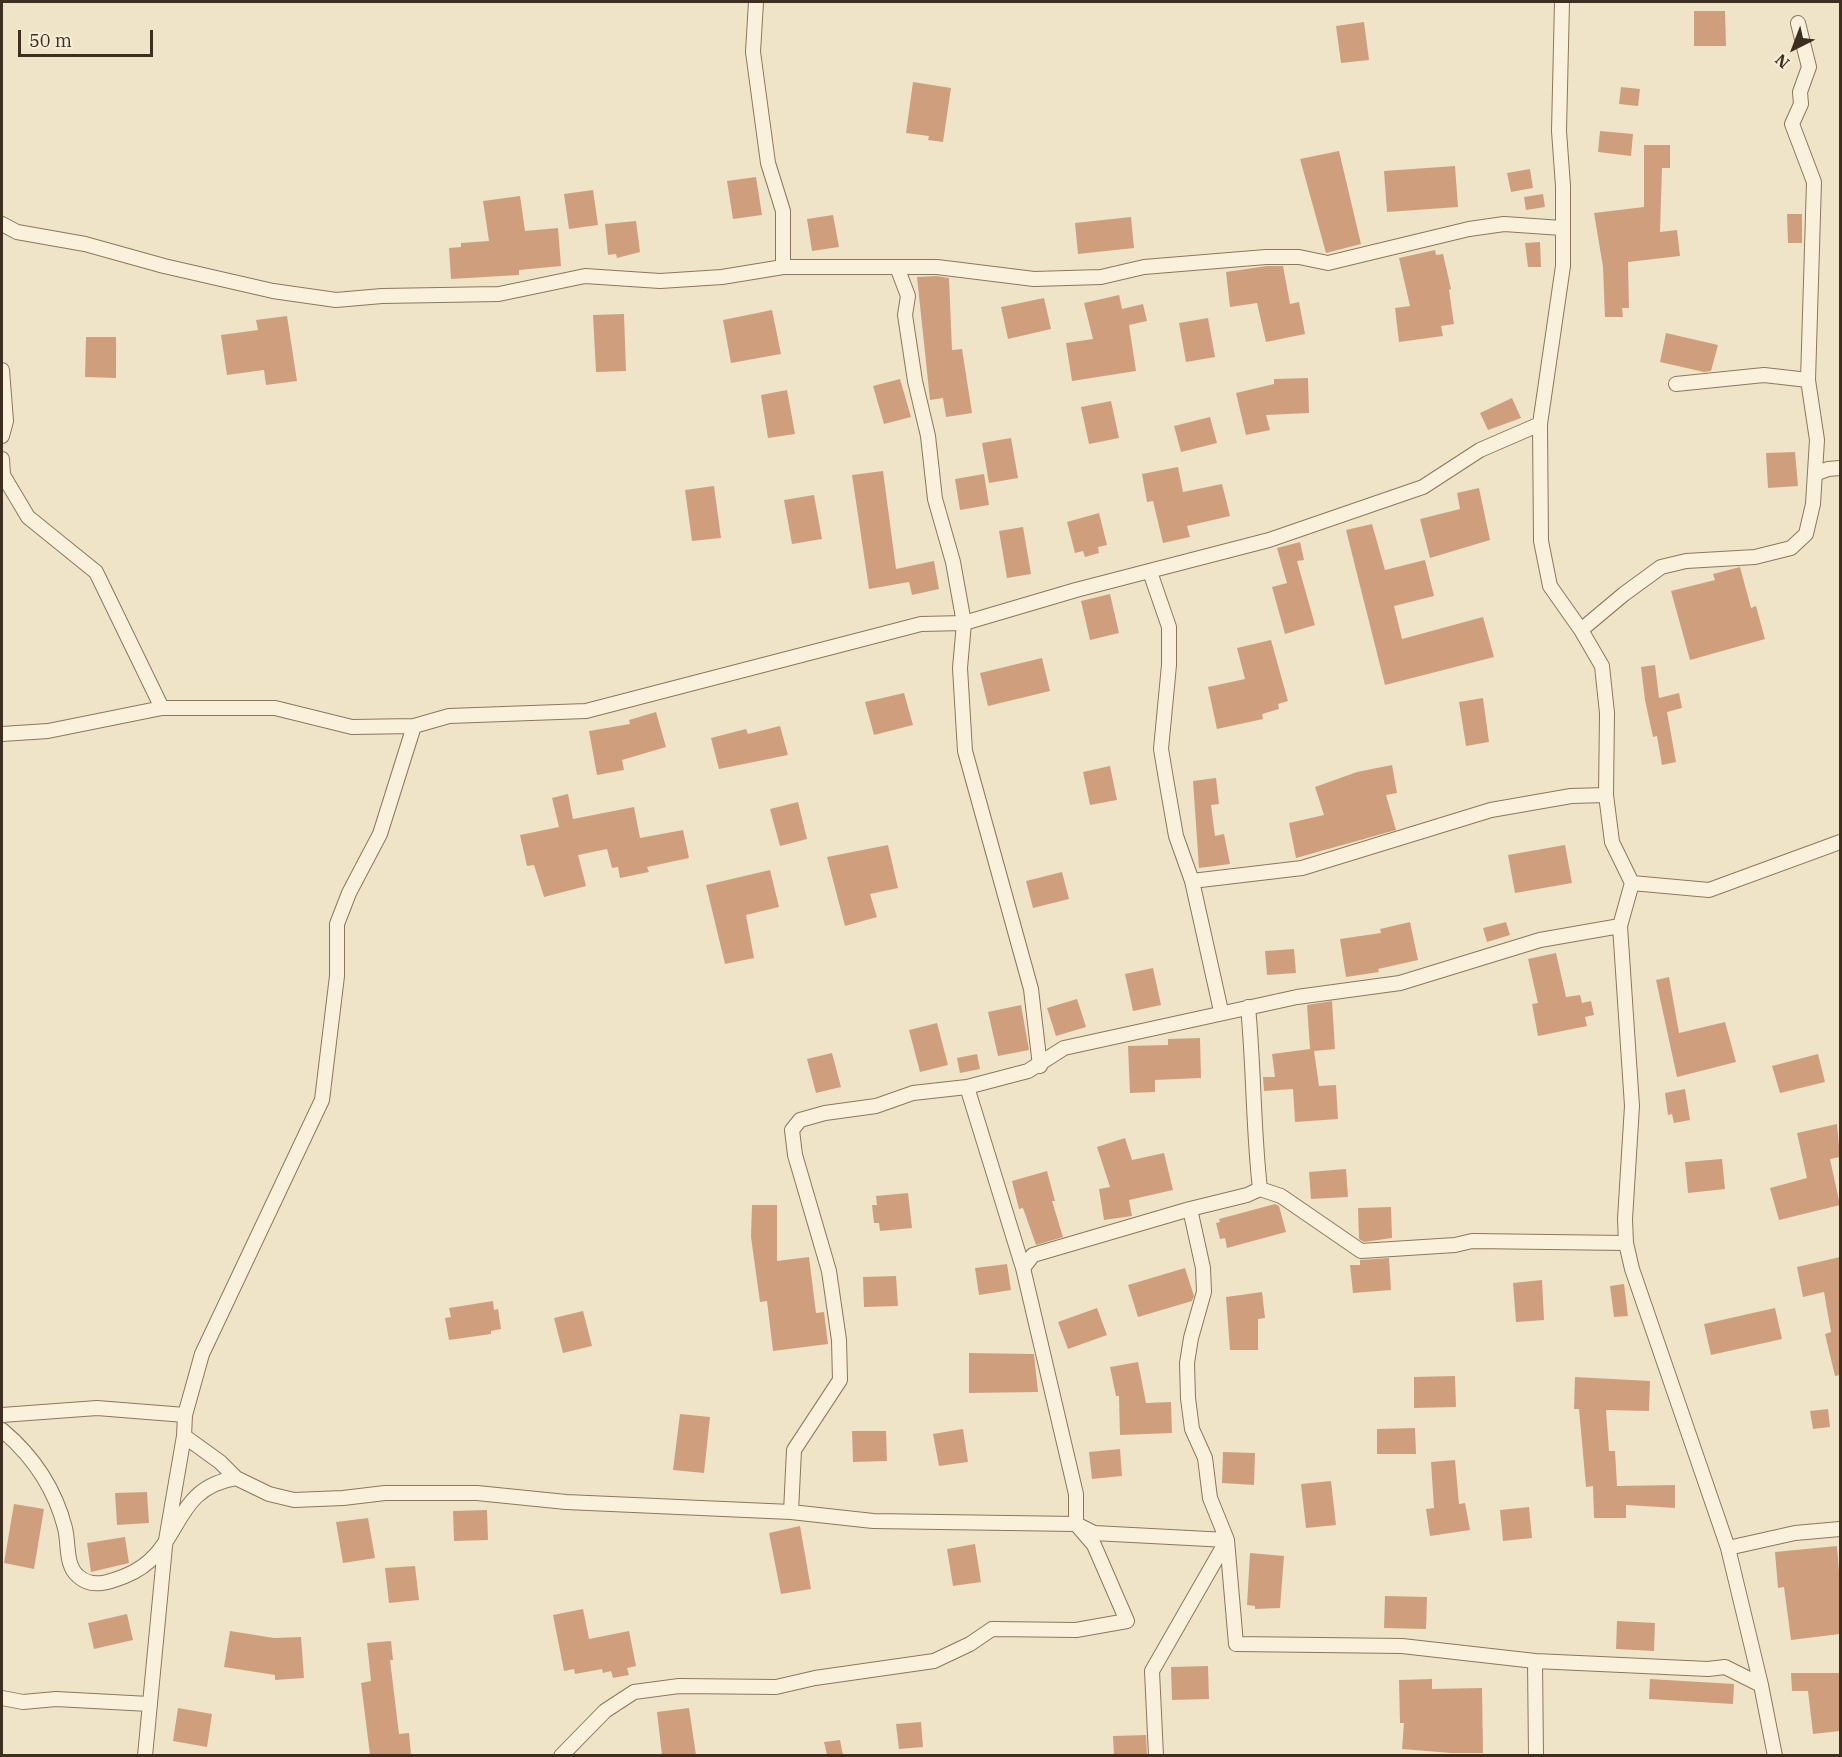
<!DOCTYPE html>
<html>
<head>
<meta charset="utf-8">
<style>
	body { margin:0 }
	#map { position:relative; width:1842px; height:1757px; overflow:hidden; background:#f0e4c8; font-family:"IBM Plex Serif",serif }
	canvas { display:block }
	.frame { position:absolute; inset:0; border:3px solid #3d2e20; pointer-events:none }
	.north { position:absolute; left:1764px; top:18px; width:60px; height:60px; -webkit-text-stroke:4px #f7eed8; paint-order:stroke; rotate:222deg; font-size:16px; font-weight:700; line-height:24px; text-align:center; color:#3d2e20 }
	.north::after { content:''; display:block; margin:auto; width:21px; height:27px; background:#3d2e20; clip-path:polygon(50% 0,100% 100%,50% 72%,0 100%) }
	.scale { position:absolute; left:18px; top:30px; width:135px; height:27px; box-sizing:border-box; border:3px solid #3d2e20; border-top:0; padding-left:8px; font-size:18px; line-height:21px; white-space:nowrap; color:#3d2e20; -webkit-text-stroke:4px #f7eed8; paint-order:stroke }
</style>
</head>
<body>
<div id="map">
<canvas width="1842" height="1757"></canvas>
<div class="frame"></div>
<div class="north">N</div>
<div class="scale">50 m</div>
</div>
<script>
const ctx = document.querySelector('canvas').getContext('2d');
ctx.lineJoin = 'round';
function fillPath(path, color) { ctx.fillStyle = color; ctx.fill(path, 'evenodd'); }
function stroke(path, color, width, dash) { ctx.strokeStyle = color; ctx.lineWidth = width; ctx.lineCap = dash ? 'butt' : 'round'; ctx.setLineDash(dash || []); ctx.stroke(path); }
fillPath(new Path2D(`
	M1694 11H1725L1726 46H1694Z
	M1364 22 1369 60 1341 63 1336 26Z
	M913 82 951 88 943 142 928 140 929 136 906 133Z
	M1621 87 1640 89 1638 106 1619 104Z
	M1600 131 1633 134 1631 156 1598 152Z
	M1644 145H1670V168H1662L1660 232 1677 230 1680 256 1628 262 1629 308H1622L1623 317H1605L1603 267 1594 213 1644 207Z
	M1339 151 1361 244 1326 253 1300 159Z
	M1455 166 1458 207 1387 212 1384 171Z
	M1530 169 1533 188 1511 192 1507 173Z
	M756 177 762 215 733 219 727 181Z
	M593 190 598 225 569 229 564 194Z
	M1543 194 1545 207 1526 210 1524 197Z
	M520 196 525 231 558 228 561 266 519 270V275L451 279 449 248 461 247V243L489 241 483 201Z
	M1787 214H1802V243H1788Z
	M833 215 839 247 812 251 807 219Z
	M1131 217 1134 248 1078 254 1075 223Z
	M636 221 640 252 617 258 616 254 608 255 605 224Z
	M1540 242 1541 267H1528L1525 243Z
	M1435 250 1436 255 1443 254 1451 289 1449 290 1454 324 1441 326 1443 336 1399 342 1395 308 1410 306 1399 258Z
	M1267 266H1283L1290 304 1299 302 1305 334 1266 342 1257 303 1230 307 1226 272Z
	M936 276 949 278 952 350 962 349 972 413 946 417 943 398 930 400 917 277Z
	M1119 295 1122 309 1143 304 1147 321 1129 325 1136 371 1072 381 1066 343 1093 339 1084 303Z
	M1044 298 1051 329 1008 339 1001 307Z
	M772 310 781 354 731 363 723 320Z
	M624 314 626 371 596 372 593 315Z
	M287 316 297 381 266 385 264 370 227 375 221 335 258 330 256 320Z
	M1208 318 1215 357 1186 362 1179 323Z
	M1666 333 1718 345 1711 371 1704 372 1660 362Z
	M86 337H116V378L85 377Z
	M1308 378 1309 413 1266 415 1270 430 1246 435 1236 393 1274 384V379Z
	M900 379 911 417 884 424 873 386Z
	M787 390 795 434 768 438 761 395Z
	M1512 398 1521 418 1488 430 1480 413Z
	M1111 401 1119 438 1089 444 1081 407Z
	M1210 417 1217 443 1181 452 1174 426Z
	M1011 438 1018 478 989 483 982 443Z
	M1795 452 1798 486 1768 488 1766 453Z
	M1178 467 1183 492 1222 484 1230 516 1187 526 1190 537 1163 543 1153 501 1147 502 1142 474Z
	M883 471 896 569 934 561 939 589 912 595 909 582 869 589 852 475Z
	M984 474 989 505 960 510 955 479Z
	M714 486 721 538 692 541 685 490Z
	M1479 488 1490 540 1430 558 1420 519 1460 509 1457 493Z
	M814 495 822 539 792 544 784 500Z
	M1099 513 1107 545 1098 547 1099 553 1085 557 1083 551 1075 553 1067 522Z
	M1372 524 1385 570 1425 560 1434 596 1394 606 1402 639 1483 617 1494 657 1385 685 1346 530Z
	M1023 527 1031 574 1007 578 999 531Z
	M1300 542 1304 560 1297 561 1315 625 1285 634 1272 587 1287 583 1277 548Z
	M1740 567 1751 608 1756 606 1765 639 1690 660 1671 591 1715 580 1713 574Z
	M1110 594 1119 633 1090 640 1081 601Z
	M1271 640 1288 701 1278 704 1279 709 1262 714 1263 719 1217 729 1208 687 1245 679 1237 648Z
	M1042 658 1050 691 988 706 980 673Z
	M1655 665 1659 698 1679 693 1682 708 1667 712 1676 762 1662 765 1657 736 1653 737 1645 700 1641 667Z
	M904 693 913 725 874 735 865 702Z
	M1483 698 1489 742 1466 746 1459 702Z
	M656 712 666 747 622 760 624 770 597 775 589 731 630 724 629 720Z
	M780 726 788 755 719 769 711 738 746 729 748 734Z
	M1392 765 1397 793 1386 795 1396 830 1296 858 1289 823 1324 815 1315 787 1357 772Z
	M1110 766 1117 800 1090 805 1083 772Z
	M1216 778 1219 804 1211 805 1215 836 1224 834 1230 864 1199 868 1193 781Z
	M568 794 573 819 634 807 640 838 683 830 689 858 647 867 649 872 620 878 618 867 612 868 607 849 578 855 586 886 544 897 534 865 527 866 520 835 559 827 552 798Z
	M798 802 807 839 780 846 770 809Z
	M888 845 898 888 870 894 877 917 845 926 827 857Z
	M1565 845 1572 883 1515 893 1508 855Z
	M770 870 779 907 746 915 754 958 725 964 706 885Z
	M1062 872 1069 899 1033 908 1026 881Z
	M1410 922 1418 960 1378 969 1379 972 1346 977 1340 939 1381 933 1380 929Z
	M1506 922 1510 935 1487 942 1483 928Z
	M1294 949 1296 973 1267 975 1265 951Z
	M1556 953 1566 997 1580 995 1582 1003 1591 1001 1594 1015 1585 1017 1587 1026 1538 1036 1532 1004 1538 1003 1528 959Z
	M1153 968 1161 1005 1133 1011 1125 974Z
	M1669 977 1679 1033 1725 1022 1736 1062 1677 1077 1656 980Z
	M1077 999 1086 1027 1056 1036 1047 1008Z
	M1332 1001 1335 1049 1314 1051 1319 1086 1336 1085 1338 1119 1295 1122 1293 1089 1264 1091 1263 1077H1275L1272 1054 1310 1049 1307 1005Z
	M1021 1005 1029 1050 998 1056 988 1012Z
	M937 1023 948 1065 920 1072 909 1030Z
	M1200 1038 1201 1078 1155 1080V1092L1130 1093 1128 1046 1168 1045V1039Z
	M832 1053 841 1087 816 1093 807 1059Z
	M977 1054 980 1069 960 1073 957 1058Z
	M1818 1054 1825 1082 1780 1093 1772 1066Z
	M1685 1089 1690 1120 1674 1123 1672 1114 1668 1115 1665 1093Z
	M1837 1124 1840 1157 1830 1159 1840 1205 1779 1220 1770 1188 1807 1178 1797 1133Z
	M1125 1138 1132 1160 1164 1153 1173 1190 1129 1200 1132 1216 1104 1220 1099 1189 1110 1187 1097 1147Z
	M1722 1159 1725 1189 1688 1193 1685 1162Z
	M1346 1169 1348 1197 1311 1199 1309 1172Z
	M1047 1171 1055 1201H1052L1063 1237 1036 1245 1023 1208 1019 1209 1012 1181Z
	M908 1193 912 1228 880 1231 879 1223H874L872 1205H877L876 1196Z
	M1275 1204 1279 1206 1286 1232 1227 1248 1225 1238 1220 1239 1216 1223 1220 1222 1219 1219Z
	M752 1205H777V1261L809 1257 816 1313 824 1312 828 1344 773 1351 767 1301 760 1302 751 1237Z
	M1391 1207 1392 1238 1364 1242 1359 1239 1358 1208Z
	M1840 1257V1375L1835 1376 1825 1334 1831 1332 1824 1292 1803 1297 1797 1267Z
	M1389 1258 1391 1290 1353 1293 1350 1265H1360V1260Z
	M1007 1264 1011 1290 979 1295 975 1268Z
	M1185 1268 1194 1296 1192 1301 1138 1317 1128 1285Z
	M896 1276 898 1306 864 1307 863 1277Z
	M1542 1280 1544 1320 1516 1322 1513 1283Z
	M1624 1284 1628 1316 1614 1317 1610 1286Z
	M1262 1292 1265 1318 1258 1319V1350H1230L1226 1297Z
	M493 1301 494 1310 498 1309 501 1329 491 1331V1334L449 1340 445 1318 451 1317 449 1308Z
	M1097 1308 1107 1335 1068 1349 1058 1322Z
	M1775 1308 1782 1339 1711 1355 1704 1324Z
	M583 1311 592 1346 563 1353 554 1318Z
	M969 1353 1034 1354 1038 1392 969 1393Z
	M1138 1362 1146 1403 1171 1402 1172 1433 1120 1435 1119 1396H1116L1110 1367Z
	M1455 1376 1456 1407 1414 1408V1377Z
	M1575 1377 1650 1381 1649 1411 1606 1410 1609 1451H1615L1617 1486 1675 1485V1508L1626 1505V1518H1594L1593 1486 1586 1487 1579 1409H1574Z
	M1828 1409 1830 1427 1813 1429 1810 1411Z
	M680 1414 710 1417 704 1473 673 1470Z
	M1415 1428 1416 1454H1377V1429Z
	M963 1429 968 1462 939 1466 933 1434Z
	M852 1431H886L887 1461 853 1462Z
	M1120 1449 1122 1476 1092 1479 1089 1452Z
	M1223 1452 1255 1453 1254 1485 1222 1483Z
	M1455 1460 1459 1504 1465 1503 1470 1530 1430 1536 1426 1509 1434 1508 1431 1462Z
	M1331 1481 1336 1525 1306 1528 1301 1484Z
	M147 1492 149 1523 117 1525 115 1493Z
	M14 1504 44 1509 34 1569 4 1563Z
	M1529 1507 1532 1538 1503 1541 1500 1510Z
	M487 1510 488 1540 454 1541 453 1511Z
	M368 1518 375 1558 343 1563 336 1522Z
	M800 1526 811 1589 781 1594 769 1533Z
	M125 1537 129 1563 91 1572 87 1543Z
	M975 1544 981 1582 953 1586 947 1549Z
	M1837 1546 1840 1584V1634L1791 1640 1784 1587 1778 1588 1775 1552Z
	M1250 1553 1284 1556 1280 1608 1255 1609V1606L1247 1605Z
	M415 1566 419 1600 389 1603 385 1568Z
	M1385 1596 1427 1597 1426 1629 1384 1628Z
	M583 1609 589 1639 629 1631 636 1666 627 1668 629 1675 613 1678 611 1671 603 1673 602 1669 575 1674 574 1669 564 1671 553 1615Z
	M127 1614 133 1640 94 1649 88 1623Z
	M1617 1621 1655 1623 1654 1651 1616 1649Z
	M230 1631 274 1638 301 1637 304 1678 275 1680V1675L224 1667Z
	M391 1641 393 1660H390L399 1734 409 1733 411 1755H370L361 1683 371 1681 367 1643Z
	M1208 1666 1209 1699 1172 1700 1171 1667Z
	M1791 1673H1840V1731L1813 1734 1808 1691H1792Z
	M1432 1679V1689L1482 1688 1483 1753H1451L1402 1749 1404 1723H1400L1399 1680Z
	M1650 1679 1734 1684 1733 1704 1649 1699Z
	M178 1708 212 1714 207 1747 173 1741Z
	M689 1708 696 1755H662L657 1712Z
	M921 1722 923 1747 899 1749 896 1724Z
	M1146 1735 1147 1755H1114L1113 1736Z
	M840 1740 843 1755H827L824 1742Z`), '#cf9f7d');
const street = new Path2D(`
	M756 2 753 52 768 163 783 211V267
	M1562 2 1559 131 1563 186V266L1540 424 1541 541 1550 586 1581 630 1602 666 1607 713 1606 795 1612 842 1632 883 1620 926 1632 1106 1625 1219 1626 1243 1632 1269 1728 1548 1761 1685 1775 1756
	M2 224 17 232 85 244 164 266 273 291 336 300 382 296 499 294 585 276 660 281 722 277 783 267H937L1034 279 1101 277 1144 267 1266 257H1299L1328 263 1469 229 1504 224 1562 228
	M897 267 908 296 905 315 915 381 928 436 935 499 953 562 964 623 960 668 965 751 1031 989 1040 1066
	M2 370 6 421 2 436
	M1676 384 1764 375 1808 380
	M2 459 3 475 28 517 96 572 162 708
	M1815 474 1828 469 1840 468
	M1150 572 1169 627V665L1161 749 1166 779 1176 836 1192 881 1221 1011
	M1581 630 1624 594 1661 567 1686 561 1755 557 1791 548 1806 534 1813 504 1817 440 1808 380 1814 182 1792 124 1801 104 1800 92 1809 67 1798 23
	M2 734 48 731 162 708H275L352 727 414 726 449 716 586 711 921 624 964 623 1076 590 1269 540 1423 487 1480 450 1540 424
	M1192 881 1302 868 1491 810 1571 796 1606 795
	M1632 883 1709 890 1840 842
	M1248 1007C1254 1068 1253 1128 1260 1189
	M1190 1209 1203 1268 1204 1292 1191 1338 1187 1363 1188 1398 1192 1429 1205 1458 1210 1498 1227 1540 1236 1644 1402 1646 1535 1661 1708 1669 1725 1667 1761 1685
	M1023 1268 1033 1255 1190 1209 1247 1195 1260 1189 1281 1196 1361 1251 1455 1245 1472 1241 1626 1243
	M2 1415 97 1408 185 1415
	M2 1430C33 1456 55 1489 65 1528 69 1543 65 1565 78 1576 92 1589 110 1582 125 1576 185 1552 168 1489 236 1478
	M184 1436 220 1462 236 1478 269 1494 294 1500 343 1498 385 1493H477L566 1502 791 1512 873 1521 1076 1524 1094 1533 1227 1540
	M791 1512 794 1450 840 1380 839 1340 829 1271 795 1155 792 1130 800 1120 825 1113 876 1106 913 1093 967 1087 1028 1071 1064 1048 1297 997 1400 983 1540 940 1620 926
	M1728 1548 1795 1533 1840 1529
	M1535 1661 1536 1756
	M2 1698 23 1702 56 1699 149 1704
	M145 1756 165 1546 184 1436 185 1415 202 1354 322 1100 337 976V924L349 893 380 834 414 726
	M561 1756 605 1711 634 1692 679 1686 776 1687 815 1678 934 1661 970 1644 992 1629 1076 1630 1127 1621 1094 1545 1076 1524V1494L1023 1268 967 1087
	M1156 1756 1152 1671 1227 1540`);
stroke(street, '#8d765c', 16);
stroke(street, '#faf1dc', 14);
</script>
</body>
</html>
